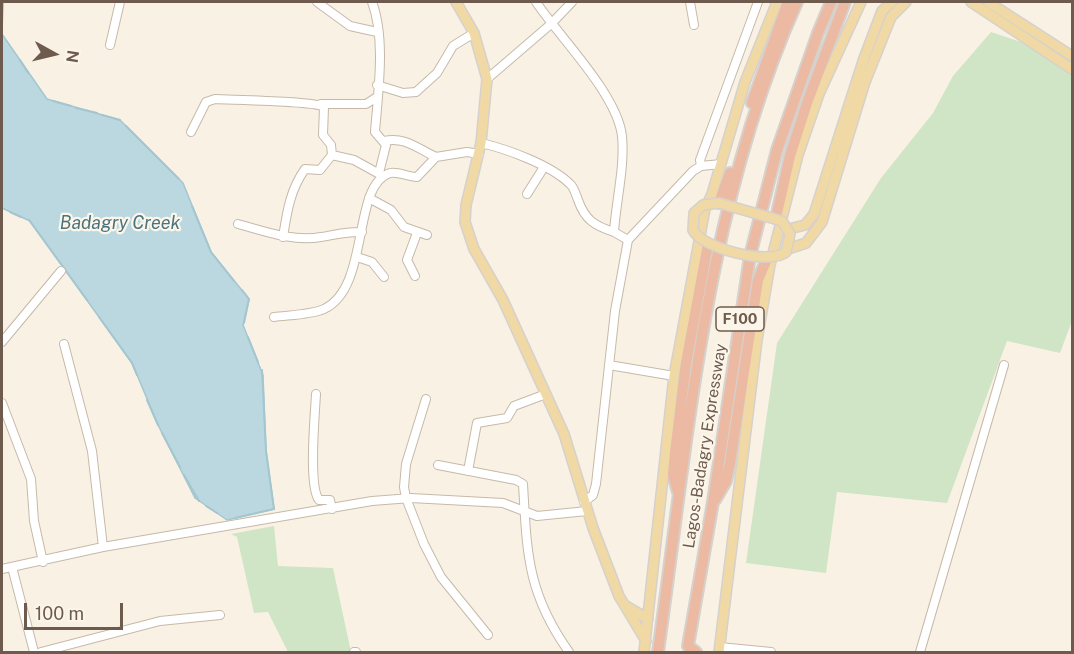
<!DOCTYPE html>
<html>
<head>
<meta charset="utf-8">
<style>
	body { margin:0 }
	#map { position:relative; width:1074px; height:654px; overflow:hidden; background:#f9f2e4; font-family:"Public Sans",sans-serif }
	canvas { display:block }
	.frame { position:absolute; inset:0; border:3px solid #6e5b4d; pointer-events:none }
	.north { position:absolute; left:24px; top:24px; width:60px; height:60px; -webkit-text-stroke:4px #fcf6ea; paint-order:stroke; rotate:98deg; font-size:16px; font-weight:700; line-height:24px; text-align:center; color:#6e5b4d }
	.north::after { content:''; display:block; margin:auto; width:21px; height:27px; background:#6e5b4d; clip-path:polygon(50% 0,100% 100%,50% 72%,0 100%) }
	.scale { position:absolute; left:24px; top:603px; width:99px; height:27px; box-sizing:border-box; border:3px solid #6e5b4d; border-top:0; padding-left:8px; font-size:18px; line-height:21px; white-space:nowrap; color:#6e5b4d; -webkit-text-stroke:4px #fcf6ea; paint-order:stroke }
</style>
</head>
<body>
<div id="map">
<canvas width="1074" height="654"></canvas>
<div class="frame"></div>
<div class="north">N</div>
<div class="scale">100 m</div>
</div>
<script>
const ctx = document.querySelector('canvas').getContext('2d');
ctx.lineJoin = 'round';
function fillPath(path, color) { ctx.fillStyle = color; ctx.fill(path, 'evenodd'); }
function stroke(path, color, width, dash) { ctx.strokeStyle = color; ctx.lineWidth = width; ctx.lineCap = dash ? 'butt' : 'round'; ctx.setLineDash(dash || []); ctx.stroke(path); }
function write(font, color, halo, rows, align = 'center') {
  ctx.font = font + ' "Public Sans",sans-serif'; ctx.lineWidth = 4.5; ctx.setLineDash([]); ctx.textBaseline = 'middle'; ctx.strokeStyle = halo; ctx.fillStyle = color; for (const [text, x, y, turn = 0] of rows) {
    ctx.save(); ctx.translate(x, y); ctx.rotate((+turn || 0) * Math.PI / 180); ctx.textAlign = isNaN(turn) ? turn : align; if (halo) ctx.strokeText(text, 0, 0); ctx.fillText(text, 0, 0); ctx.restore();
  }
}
fillPath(new Path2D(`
	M991 32 1072 59V321L1060 353 1007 341 947 503 837 492 826 573 746 563 777 343 881 178 933 113 953 76Z
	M274 526 278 566 333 568 351 652H288L268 612 254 613 237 537 231 534Z`), '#cfe5c5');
const water = new Path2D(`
	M2 34 47 99 120 120 183 183 211 252 249 299 243 325 263 375 266 451 274 509 227 520 195 498 158 425 132 363 30 221 2 208Z`);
fillPath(water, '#bbd8e0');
stroke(water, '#a3c6d0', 1.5);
stroke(new Path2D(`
	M2 25 3 2
	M20 60 28 73
	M53 101 71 106
	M76 108 97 113
	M102 115 120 120
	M126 126 179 179
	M192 206 211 252 234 281
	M10 212 21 217
	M29 220 87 300
	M242 290 249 299 244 323
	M99 317 132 363 137 375
	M248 337 258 362
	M147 400 158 425
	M162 433 180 467
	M184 475 199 501
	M206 506 217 513
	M235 518 274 509 266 451 262 370`), '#a3c6d0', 2);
const minor = new Path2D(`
	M317 2 350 26 377 32
	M372 2C386 39 378 92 375 132L386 145 379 173
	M536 2C561 39 617 94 622 136 625 167 616 201 614 232L628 240
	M690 2 694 25
	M110 45 120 2
	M487 79 551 24 572 2
	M377 85 403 93 416 92 437 73 453 46 474 33
	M321 104H366L377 97
	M191 132 206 102 215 99C233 100 316 101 324 107L323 135 331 145 332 155 354 160 383 176
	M384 141C405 136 418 149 436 157
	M481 143C507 149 551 165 570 184 574 187 576 195 578 200 585 220 595 226 614 232
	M701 166 700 160 758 2
	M527 194 544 167
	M369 198 391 210 404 227 427 235
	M238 224C264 231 293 242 321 237 336 235 346 231 362 232
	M283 237C287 212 290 190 305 169L320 170 332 155
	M357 257 372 262 384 277
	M415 276 407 260 417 233
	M274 317C289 315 310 315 324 309 371 287 351 185 390 173 398 171 408 177 417 177L436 157 467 152 479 154
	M2 342 61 271
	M64 344 92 451 103 547
	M609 365 674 376
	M316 394C315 415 308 486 319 500H330L332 509
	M426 399 406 464 404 487 406 498 424 544 441 577 488 635
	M2 403 31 479 34 521 43 562
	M438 465 516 480 523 484C527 553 527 593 569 652
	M468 471 477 423 507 418 514 406 546 394
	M584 502 593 495 596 484 615 311 628 240 693 171 701 166 721 164
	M12 567 34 652
	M2 569 103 547 372 501 411 498 503 503 537 516 587 511
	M720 647 771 652
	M41 652 160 621 220 615
	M354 652H356
	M920 652 1004 365`);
const major = new Path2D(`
	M456 2 474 33 487 79 481 143 466 205 465 222 474 249 503 300 564 434 593 528 619 596 646 641
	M971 2 1072 69
	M988 2 1072 56
	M789 229 805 225 814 214 863 61 882 11 892 2
	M788 249 806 243 822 222 865 82 891 17 906 2
	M626 606 648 619
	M644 652 674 376 705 209 712 194 745 82 777 2
	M719 652 757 340 770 265 798 155 819 94 861 2`);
const highway = new Path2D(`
	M752 103 788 2
	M719 203 730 173
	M776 218 790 156 807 103 845 2
	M678 492 673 475 675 453 686 363 708 244
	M715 500 726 481 730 463 758 280 767 259
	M658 652C689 432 705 207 797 2
	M696 652 688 646 713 502 750 256 777 150 818 33 831 2`);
stroke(minor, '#c6b9aa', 10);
stroke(major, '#d6d1cd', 12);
stroke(highway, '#d6d1cd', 14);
stroke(minor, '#fff', 8);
stroke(major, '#f0d9a4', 9);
stroke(highway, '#ecbaa2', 10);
const majorBridge = new Path2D(`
	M719 203 782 221 790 234 786 252C770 266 701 248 693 230L694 213 703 205Z`);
stroke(majorBridge, '#d6d1cd', 12, []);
stroke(majorBridge, '#f0d9a4', 9);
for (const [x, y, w] of [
	[740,319,48]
]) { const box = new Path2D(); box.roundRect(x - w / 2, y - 12, w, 24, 4.5); ctx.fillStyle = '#fcf6ea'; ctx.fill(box); stroke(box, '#6e5b4d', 1.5); }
write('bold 15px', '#6e5b4d', null, [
	["F100",740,319]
]);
write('16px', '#6e5b4d', '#fcf6ea', [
	["Lagos-Badagry Expressway",705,446,-81]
]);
write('italic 18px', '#4a737f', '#fcf6ea', [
	["Badagry Creek",120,223]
]);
</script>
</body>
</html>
